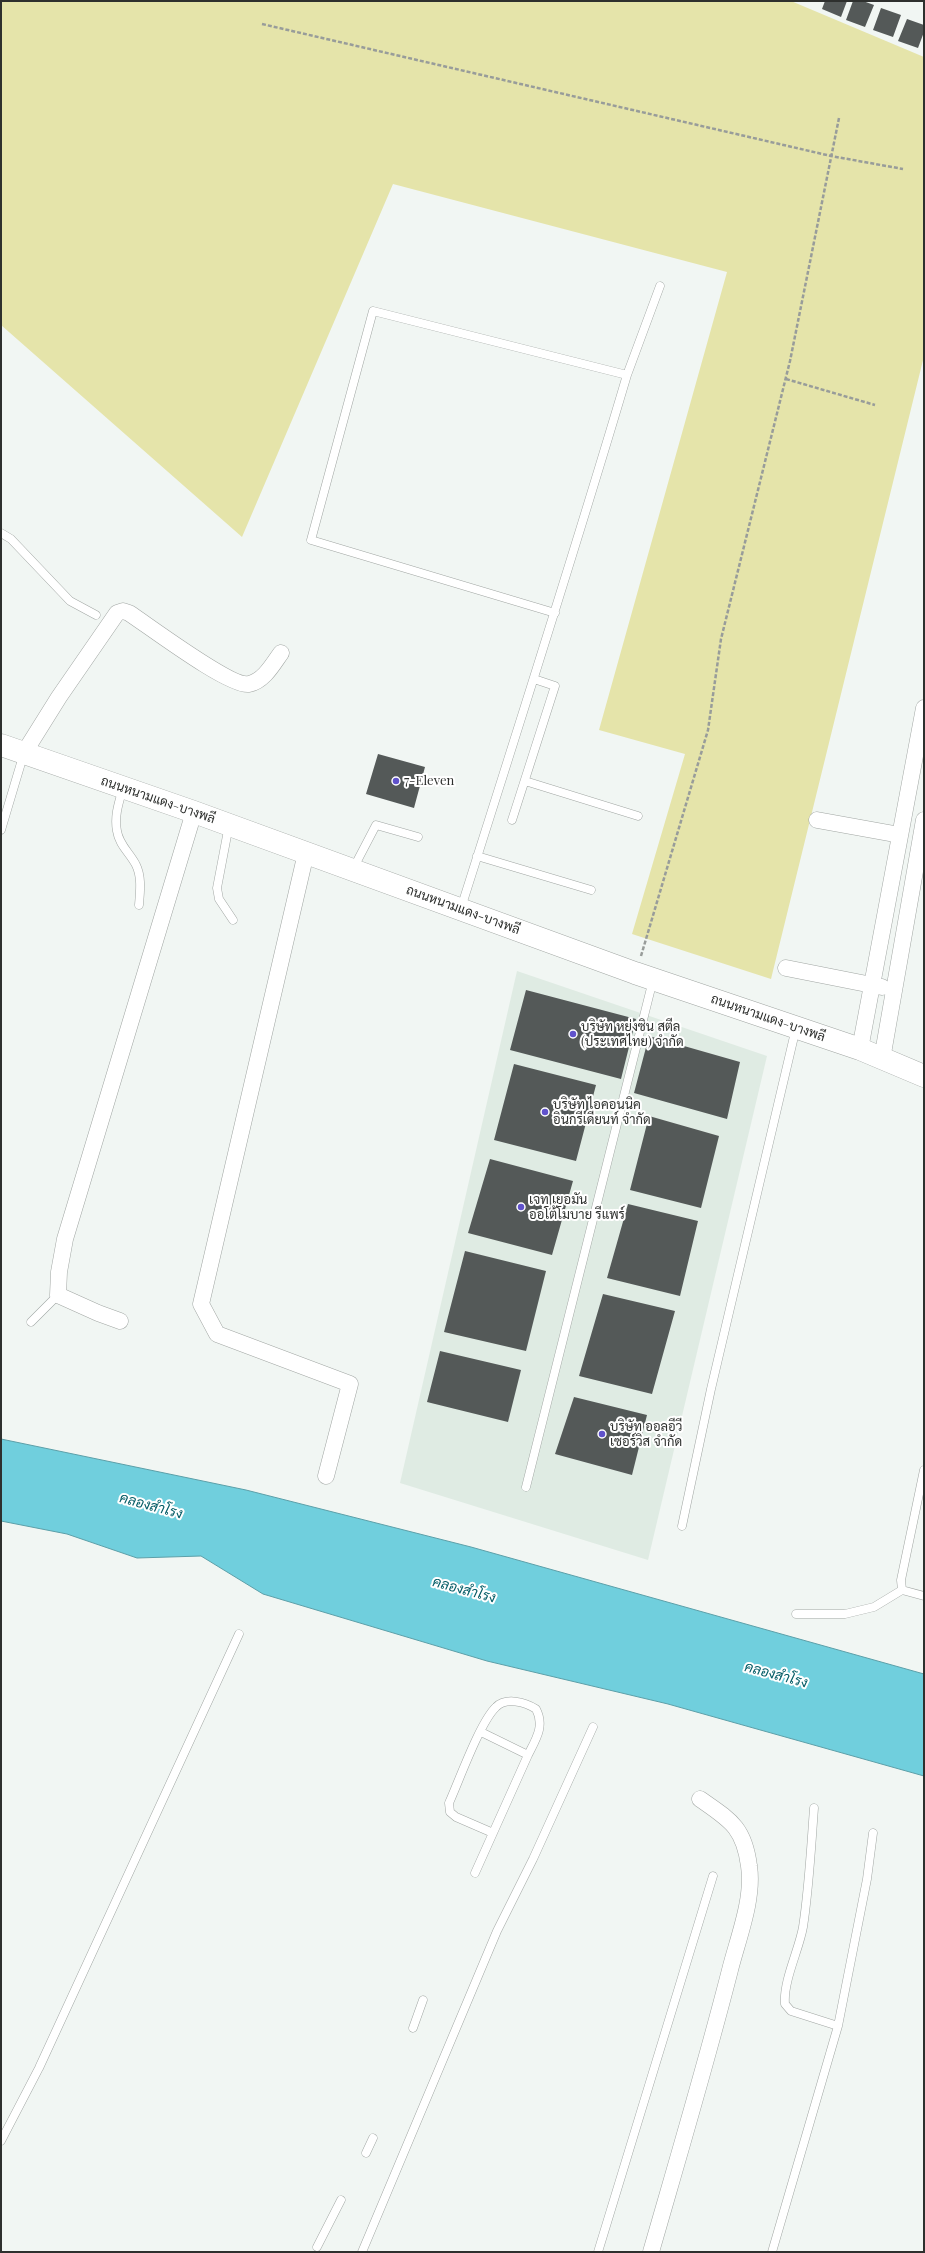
<!DOCTYPE html>
<html>
<head>
<meta charset="utf-8">
<style>
	body { margin:0 }
	#map { position:relative; width:925px; height:2253px; overflow:hidden; background:#f1f6f3; font-family:"Playfair Display",serif }
	canvas { display:block }
	.frame { position:absolute; inset:0; border:2px solid #2e302e; pointer-events:none }
</style>
</head>
<body>
<div id="map">
<canvas width="925" height="2253"></canvas>
<div class="frame"></div>
</div>
<script>
const ctx = document.querySelector('canvas').getContext('2d');
ctx.lineJoin = 'round';
function fillPath(path, color) { ctx.fillStyle = color; ctx.fill(path, 'evenodd'); }
function stroke(path, color, width, dash) { ctx.strokeStyle = color; ctx.lineWidth = width; ctx.lineCap = dash ? 'butt' : 'round'; ctx.setLineDash(dash || []); ctx.stroke(path); }
function write(font, color, halo, rows, align = 'center') {
  ctx.font = font + ' "Playfair Display",Sarabun,serif'; ctx.lineWidth = 4; ctx.setLineDash([]); ctx.textBaseline = 'middle'; ctx.strokeStyle = halo; ctx.fillStyle = color; for (const [text, x, y, turn = 0] of rows) {
    ctx.save(); ctx.translate(x, y); ctx.rotate((+turn || 0) * Math.PI / 180); ctx.textAlign = isNaN(turn) ? turn : align; if (halo) ctx.strokeText(text, 0, 0); ctx.fillText(text, 0, 0); ctx.restore();
  }
}
fillPath(new Path2D(`
	M517 971 767 1056 648 1560 400 1483Z`), '#dfebe3');
fillPath(new Path2D(`
	M1 1H791L924 57V356L771 979 632 934 685 754 599 730 727 272 393 184 242 537 1 325Z`), '#e5e4aa');
const water = new Path2D(`
	M1 1439 246 1490 471 1547 924 1674V1776L668 1704 487 1661 263 1594 201 1556 137 1558 67 1534 1 1521Z`);
fillPath(water, '#70cfdd');
stroke(water, '#5c9fa8', 1);
fillPath(new Path2D(`
	M825 1H847L841 17 822 9Z
	M853 1H863L874 5 865 27 846 20Z
	M881 8 901 15 893 37 873 30Z
	M907 19 924 25V32L918 48 898 41Z
	M378 754 425 767 414 808 366 794Z
	M526 990 636 1019 621 1079 510 1050Z
	M649 1036 740 1062 727 1119 634 1093Z
	M514 1064 596 1085 576 1161 494 1140Z
	M649 1116 719 1136 701 1208 630 1190Z
	M490 1159 573 1181 552 1255 468 1233Z
	M628 1204 698 1221 680 1296 607 1278Z
	M465 1251 546 1271 526 1351 444 1332Z
	M603 1294 675 1311 652 1394 579 1376Z
	M440 1351 521 1370 508 1422 427 1402Z
	M574 1397 647 1415 632 1475 555 1454Z`), '#545958');
const lane = new Path2D(`
	M627 375 660 286
	M1 533 11 539 70 601 96 615
	M525 781 638 816
	M123 788C119 802 114 816 117 831 119 845 130 853 136 865 142 877 140 892 139 905
	M512 820 555 686 534 679
	M229 825 217 888 219 899 233 920
	M1 830 24 753
	M477 856 591 890
	M353 869 376 825 418 837
	M461 908C517 731 574 554 627 375L373 311 311 540 555 613
	M31 1322 58 1295
	M924 1470 901 1580 902 1590 924 1596
	M526 1487 653 980
	M682 1526 711 1389 796 1028
	M796 1614H845L874 1607 902 1590
	M814 1808C811 1848 809 1888 803 1927 799 1950 783 1981 785 2004L791 2011 838 2026
	M493 1833 456 1817 450 1812 449 1803C459 1781 480 1722 496 1707 506 1697 525 1702 536 1709 545 1726 536 1739 528 1755
	M475 1873 528 1755 481 1732
	M413 2028 423 2000
	M1 2141 39 2068 239 1634
	M366 2153 373 2138
	M317 2247 341 2200
	M362 2252 497 1931 533 1859 593 1727
	M598 2252 713 1876
	M772 2252 838 2026 867 1879 873 1833`);
const street = new Path2D(`
	M24 753 59 697 117 613 123 611 129 613C149 626 231 688 249 684 264 681 273 664 281 653
	M817 820 900 835
	M306 853 201 1304 217 1334 350 1384 326 1476
	M786 968 882 987
	M860 1049 924 708
	M882 1059 924 820
	M120 1321 98 1313 58 1295 59 1272 65 1239 194 812
	M651 2252C678 2158 706 2064 730 1970 738 1938 754 1899 749 1866 744 1827 730 1820 700 1799`);
const secondary = new Path2D(`
	M1 745 194 812 635 973 860 1049 924 1076`);
stroke(lane, '#a1a6a3', 9);
stroke(street, '#a1a6a3', 17);
stroke(secondary, '#a1a6a3', 23);
stroke(new Path2D(`
	M262 24 831 156 903 169
	M786 379 875 405
	M641 956 708 730 721 639 790 361 839 118`), '#989c9a', 2.5, [4, 2]);
stroke(lane, '#fff', 8);
stroke(street, '#fff', 16);
stroke(secondary, '#fff', 22);
for (const [x, y, r, color] of [
	[396,781,4,"#6052cb"],
	[573,1034,4,"#6052cb"],
	[545,1112,4,"#6052cb"],
	[521,1207,4,"#6052cb"],
	[602,1434,4,"#6052cb"]
]) { const dot = new Path2D(); dot.arc(x, y, r, 0, 2 * Math.PI); ctx.fillStyle = color; ctx.fill(dot); stroke(dot, '#fff', 1.5); }
write('13px', '#2e302e', '#fff', [
	["7-Eleven",404,781],
	["บริษัท หย่งซิน สตีล",581,1027],
	["(ประเทศไทย) จํากัด",581,1042],
	["บริษัท ไอคอนนิค",553,1105],
	["อินกรีเดียนท์ จำกัด",553,1120],
	["เจท เยอมัน",529,1200],
	["ออโต้โมบาย รีแพร์",529,1215],
	["บริษัท ออลอีวี",610,1427],
	["เซอร์วิส จำกัด",610,1442]
], 'left');
write('13px', '#2e302e', '#fff', [
	["ถนนหนามแดง-บางพลี",158,800,19],
	["ถนนหนามแดง-บางพลี",463,910,20],
	["ถนนหนามแดง-บางพลี",768,1018,19]
]);
write('italic 14px', '#045c66', '#fff', [
	["คลองสำโรง",151,1506,15],
	["คลองสำโรง",464,1590,15],
	["คลองสำโรง",776,1675,15]
]);
</script>
</body>
</html>
